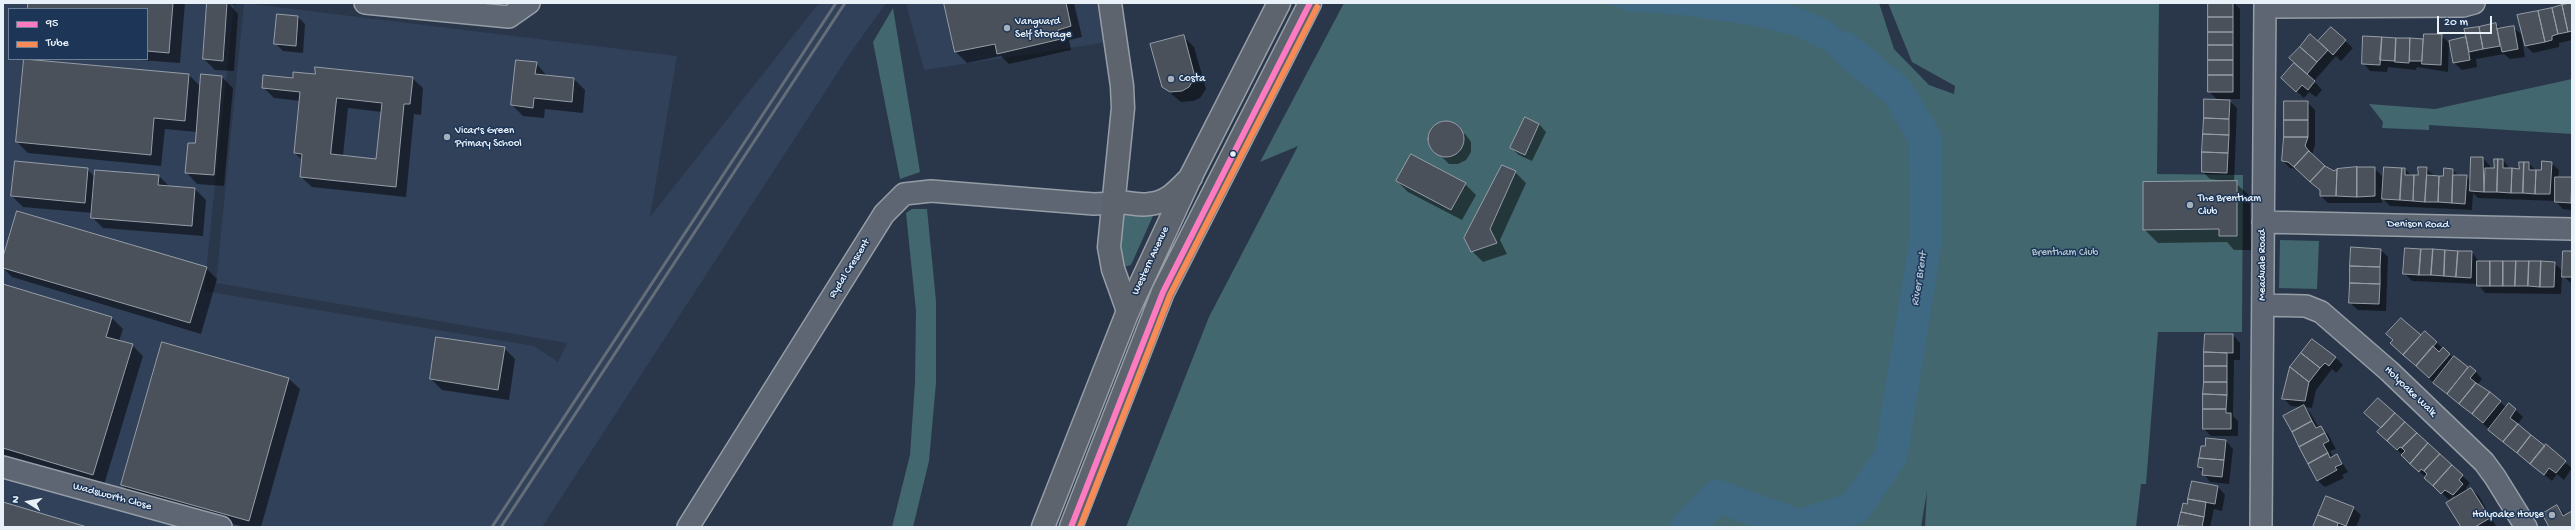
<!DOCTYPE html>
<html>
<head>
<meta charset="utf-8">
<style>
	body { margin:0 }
	#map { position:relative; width:2575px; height:530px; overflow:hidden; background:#2a374a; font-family:"Gochi Hand",sans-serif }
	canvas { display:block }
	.frame { position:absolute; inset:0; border:4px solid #e8f1f8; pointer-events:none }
	.legend { position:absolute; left:8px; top:8px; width:140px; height:52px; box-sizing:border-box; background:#1d3557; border:1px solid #6e8097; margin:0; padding:5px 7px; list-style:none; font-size:12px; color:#e8f1f8 }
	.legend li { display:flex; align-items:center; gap:8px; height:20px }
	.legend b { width:20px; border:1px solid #6e8097 }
	.north { position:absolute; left:8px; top:482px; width:40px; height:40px; -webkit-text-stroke:3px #1d3557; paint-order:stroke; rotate:281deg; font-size:11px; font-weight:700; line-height:16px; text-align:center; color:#e8f1f8 }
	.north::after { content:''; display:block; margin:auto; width:14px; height:18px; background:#e8f1f8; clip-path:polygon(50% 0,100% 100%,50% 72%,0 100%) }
	.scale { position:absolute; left:2437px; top:16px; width:55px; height:18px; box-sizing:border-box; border:2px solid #e8f1f8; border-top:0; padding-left:5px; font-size:12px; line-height:14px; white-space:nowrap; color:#e8f1f8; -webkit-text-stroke:3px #1d3557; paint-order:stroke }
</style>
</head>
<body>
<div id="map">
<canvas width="2575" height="530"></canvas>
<div class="frame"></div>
<ul class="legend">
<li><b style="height:5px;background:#fe7ac1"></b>95</li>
<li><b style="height:5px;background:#f98a56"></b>Tube</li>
</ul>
<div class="north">N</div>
<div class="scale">20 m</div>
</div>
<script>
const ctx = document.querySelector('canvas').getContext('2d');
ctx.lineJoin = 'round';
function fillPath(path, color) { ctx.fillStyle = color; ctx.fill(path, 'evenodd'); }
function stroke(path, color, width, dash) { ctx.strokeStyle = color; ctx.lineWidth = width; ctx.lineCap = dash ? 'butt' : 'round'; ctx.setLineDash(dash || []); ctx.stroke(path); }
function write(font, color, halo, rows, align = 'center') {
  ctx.font = font + ' "Gochi Hand",sans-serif'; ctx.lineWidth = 3; ctx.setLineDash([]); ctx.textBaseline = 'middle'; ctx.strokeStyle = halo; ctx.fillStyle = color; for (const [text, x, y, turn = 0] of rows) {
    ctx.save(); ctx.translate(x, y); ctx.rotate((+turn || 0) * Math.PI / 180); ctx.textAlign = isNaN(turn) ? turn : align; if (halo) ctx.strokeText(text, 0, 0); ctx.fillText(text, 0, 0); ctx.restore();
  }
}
fillPath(new Path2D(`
	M3 3H234L204 291 534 346 558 362 567 343 216 283 244 3 677 56 650 217 819 3H886L851 52 542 527H3ZM9 9H147V59H9Z
	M906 3H1109L1115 41 924 70Z`), '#31415a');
fillPath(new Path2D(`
	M1344 3H1879L1894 49 1929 85 1954 94 1955 86 1912 62 1888 3H2159L2157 174 2243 175 2242 332H2158L2146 484H2141L2136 527H1925L1927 491 1921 527H1126L1209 317 1298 146 1260 162Z
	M893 8 920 172 900 179 873 42Z
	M2572 79V134L2429 125V130L2382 128 2383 122 2369 104 2435 109Z
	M1124 206 1153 216 1131 265 1124 267 1119 260Z
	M912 209H927L936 301V383L929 461 913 527H892L910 455 915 382 916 311 906 213Z
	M2280 240 2319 241 2317 289 2279 288Z`), '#42676e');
fillPath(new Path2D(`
	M1599 3H1788L1828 20 1887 66 1870 87 1831 53 1795 36 1756 26 1682 15 1625 11 1616 6Z`), '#3f6882');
fillPath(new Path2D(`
	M29 3H185L180 63 127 59H147V9H29Z
	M208 3H236V5L229 4 238 14 234 71 215 70 204 59Z
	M945 3H1074L1082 37 1069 40 1071 50 1009 64 1001 56 967 63 956 52Z
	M2209 3H2234L2240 9V99H2228L2237 108 2234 182 2250 196 2251 250H2234L2227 242 2158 243 2144 229 2234 182 2210 179 2203 172 2218 100 2209 92Z
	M2572 4V40L2559 43V47L2533 53 2526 46 2519 16Z
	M298 17 305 24 303 53 283 51 275 43Z
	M2496 24 2501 29 2513 27 2521 34 2525 57 2510 59 2504 54 2476 59 2477 67 2462 70 2454 63 2467 38Z
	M2331 28 2353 48 2341 61 2336 56 2314 81 2322 90 2316 97 2309 92 2304 98 2282 78Z
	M2441 35 2449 43 2448 72 2417 67 2416 70 2388 67 2387 72 2370 71 2363 63 2364 37 2424 40Z
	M1183 36 1194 47 1206 89 1200 98 1193 101 1181 102 1163 87Z
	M25 59 189 75 201 87 202 75 222 77 233 88 224 186 197 184 187 173 196 144 197 132 165 129 161 166 28 153 17 142Z
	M536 63 547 76 574 79 585 90 583 113 545 109 544 118 523 116 512 105Z
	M315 75 412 78 423 88 421 115 414 114 406 197 312 187 301 177 302 160 295 153 301 101 274 98 263 87ZM348 108 382 112 377 160 343 156Z
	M2285 102H2307L2315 110V145L2312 155 2324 167 2333 172 2374 168 2382 176 2384 186 2405 169 2412 176H2419L2426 168 2434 176 2444 177 2453 170 2459 176H2466L2471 181 2483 158 2490 166V169H2495L2503 160 2510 169 2520 170 2529 163 2536 171H2542L2551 163 2559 170 2558 178H2572V210L2563 209 2555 201 2478 198 2473 193 2472 210 2390 206 2382 198V203H2328L2321 196V190L2297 169 2290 168 2283 161Z
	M1525 118 1539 124 1546 132 1532 161 1519 155 1511 148Z
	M1440 123H1450L1466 135 1471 142V152L1466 160 1458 164H1449L1430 145V133Z
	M87 169 95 177 159 176 170 187 195 189 206 200 203 236 103 228 92 217 93 213 23 207 12 196Z
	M1515 172 1526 183 1500 240 1507 254 1483 262 1472 251Z
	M1397 181 1465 184 1476 195 1462 220 1408 192Z
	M2381 250 2388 257 2386 311 2358 310 2350 303Z
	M2472 252 2479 262 2554 263 2563 271 2572 252V284L2562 275 2561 294 2485 293 2478 284 2412 281 2404 273Z
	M3 261 206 268 217 279 201 334 12 277 3 268Z
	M3 285 112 318 123 329 119 341 132 345 143 356 104 485 3 455Z
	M2401 319 2421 337 2436 342 2454 359 2475 371 2482 379 2477 385 2481 388 2482 387 2507 408 2509 405 2516 410 2523 417 2517 425 2572 468 2564 480 2557 474 2552 481 2442 390 2399 351 2394 341Z
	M2206 335H2233L2240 343V360H2234L2233 416 2238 421V436H2211L2204 429Z
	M504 348 515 359 509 400 442 390 431 379Z
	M2335 357 2343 365 2336 373 2332 369 2316 390 2312 408 2305 407 2311 414 2319 428 2321 427 2328 434 2336 449 2330 451 2333 457 2337 455 2348 472 2342 475 2344 478 2325 487 2317 480 2303 407 2291 406 2283 398 2291 367Z
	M289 379 300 389 261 527H244L133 496 122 485Z
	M2379 399 2470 483 2466 488 2468 491 2471 489 2479 496 2496 526 2462 527 2456 498 2453 496 2449 500 2386 439 2382 428Z
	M2226 441 2233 449 2229 484 2210 482 2199 467 2206 447Z
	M2218 487 2225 495 2222 511 2214 509 2210 527H2179L2184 504 2188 505Z
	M2327 497 2353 508 2361 515 2356 527H2315Z
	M2557 506 2566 516 2572 513V527H2550Z`), '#0007');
stroke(new Path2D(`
	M1687 527 1717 496 1799 526 1855 508 1891 456 1926 239 1925 138 1898 92 1845 48`), '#3f6882', 33);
const building = new Path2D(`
	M28 3H173L169 53 147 51V9H28Z
	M207 3H227L223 61 203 59Z
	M944 3H1066L1071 26 1058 30 1061 39 997 54 995 44 955 52Z
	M2208 3H2233V17H2208Z
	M2572 3V31L2568 32 2562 5Z
	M2562 5 2568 32 2558 34 2552 8Z
	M2552 8 2558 34 2552 36V40L2545 42 2538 11Z
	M2538 11 2545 42 2525 46 2517 15Z
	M277 14 298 16 296 46 274 44Z
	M2208 17H2233V32H2208Z
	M2496 23 2500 46 2483 49 2479 27Z
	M2514 26 2518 49 2502 52 2497 29Z
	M2331 27 2346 40 2333 55 2318 41Z
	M2479 27 2483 49 2469 52 2464 29Z
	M2208 32H2233V45H2208Z
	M2310 34 2328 50 2317 62 2300 47Z
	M2424 34H2442L2441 65 2422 64Z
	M1184 35 1195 77 1189 87 1182 91 1170 92 1162 87 1150 44Z
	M2363 36 2382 37 2380 65 2362 64Z
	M2382 37 2396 38 2395 61 2380 60Z
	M2466 37 2470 60 2453 63 2449 41Z
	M2396 38H2410L2409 63 2395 62Z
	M2410 38 2423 39 2422 61H2410Z
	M2208 45H2233V60H2208Z
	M2300 47 2317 62 2307 74 2289 58Z
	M24 59 189 74 185 121 154 118 151 155 16 142Z
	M516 60 537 62 535 74 574 78 572 102 534 98 533 108 511 105Z
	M2208 60H2233V75H2208Z
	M2294 63 2315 81 2308 90 2302 85 2296 92 2281 78Z
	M315 67 413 77 410 104H404L396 187 300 177 302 154 294 153 300 92 262 88 263 75 293 78V72L315 74ZM337 98 382 103 376 159 331 154Z
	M201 74 222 76 214 175 185 173 188 143H195Z
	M2208 75H2233V92H2208Z
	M2204 99 2230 100 2229 119 2204 118Z
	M2284 101H2308V120H2284Z
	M1525 117 1539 124 1525 155 1510 148Z
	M2204 118 2229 119V135L2203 134Z
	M2284 120H2308V137H2284Z
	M1428 139a18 18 0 1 1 36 0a18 18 0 1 1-36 0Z
	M2203 134 2229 135 2228 153 2202 152Z
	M2284 137H2308L2305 146 2309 151 2294 167 2288 162 2282 161Z
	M2309 151 2325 166 2310 182 2294 167Z
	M2202 152 2228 153 2227 173 2202 172Z
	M1411 154 1466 183 1451 210 1396 181Z
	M2471 157H2483L2484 192 2470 191Z
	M2494 159H2498L2497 192H2484L2485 168H2494Z
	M2498 159H2503V168H2512L2511 193 2497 192Z
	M15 161 88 168 85 203 11 196Z
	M2542 161 2552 162 2550 194H2535L2536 170H2541Z
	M2519 162H2524L2523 193H2511L2512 168 2519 169Z
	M2524 162H2529V170H2536L2535 194 2523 193Z
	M1502 165 1516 171 1490 229 1497 243 1471 252 1464 238Z
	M2325 166 2334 171 2337 169 2336 196H2320V190L2310 182Z
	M2357 167V197L2336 196 2337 169Z
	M2357 167H2375V196L2357 197Z
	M2384 167 2402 168 2400 200 2382 199Z
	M2418 167H2427L2425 202 2413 201 2414 175H2418Z
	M2402 168H2405V175H2414L2413 201 2400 200Z
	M2444 168 2453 169 2452 203 2438 202 2439 176H2443Z
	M95 170 159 175 158 185 195 188 192 226 91 218Z
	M2427 175 2439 176 2438 202H2425Z
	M2453 175H2467L2465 204 2452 203Z
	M2555 177H2572L2571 203 2555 202Z
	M2237 181V236H2219V229L2143 230V182Z
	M17 211 207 267 190 323 3 268V257Z
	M2351 247 2381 249 2380 267 2350 266Z
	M2405 248 2421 249 2419 275 2403 274Z
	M2421 249H2433L2431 275H2419Z
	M2433 249 2445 250 2444 276 2431 275Z
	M2445 250 2458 251 2456 277 2444 276Z
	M2458 251H2472L2471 278 2456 277Z
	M2563 251H2572V277H2562Z
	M2477 261H2490V286H2477Z
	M2490 261H2503V286H2490Z
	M2503 261H2516L2515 286H2503Z
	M2516 261H2529L2528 286H2515Z
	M2529 261H2541L2540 287 2528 286Z
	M2541 261 2555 262 2554 287H2540Z
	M2350 266 2380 267V284L2350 283Z
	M2350 283 2380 284 2379 304 2349 303Z
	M3 284 112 317 106 337 133 344 93 475 3 448Z
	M2401 318 2421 335 2403 355 2390 343 2393 340 2386 334Z
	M2425 331 2437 342 2416 366 2403 355Z
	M2205 334H2233V353L2204 352Z
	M436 337 505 347 498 390 430 379Z
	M2312 339 2336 357 2329 366 2325 363 2320 368 2301 353Z
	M162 342 289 378 249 521 121 485Z
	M2433 346 2439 352 2443 347 2450 354 2429 378 2416 366Z
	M2204 352 2227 353V366H2204Z
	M2301 353 2320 368 2309 382 2290 367Z
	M2454 356 2468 367 2447 394 2433 383Z
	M2204 366H2227V382H2204Z
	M2470 366 2476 371 2470 378 2476 383 2459 404 2447 394Z
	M2290 367 2309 382 2305 401 2282 399Z
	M2204 382H2227V395L2203 394Z
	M2476 383 2490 392 2472 414 2459 404Z
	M2490 392 2501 401 2483 423 2472 414Z
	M2203 394 2227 395 2226 409H2203Z
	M2378 398 2395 413 2381 428 2364 413Z
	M2509 403 2516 409 2510 418 2518 424 2503 442 2488 430Z
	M2304 405 2312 421 2292 432 2283 416Z
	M2203 409H2226V413H2231V429H2203Z
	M2395 413 2405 422 2387 441 2377 432Z
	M2312 421 2316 428 2321 426 2325 433 2299 447 2292 432Z
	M2405 422 2417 433 2402 448 2400 447 2397 450 2387 441Z
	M2518 424 2531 435 2517 453 2503 442Z
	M2325 433 2329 441 2323 444 2328 453 2308 464 2299 447Z
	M2417 433 2428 443 2410 464 2401 455 2405 451 2402 448Z
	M2531 435 2545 446 2530 464 2517 453Z
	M2206 438 2226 440 2224 460 2199 458 2201 446H2205Z
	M2428 443 2440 454 2424 471 2421 469 2419 472 2410 464Z
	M2546 444 2566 461 2556 473 2549 468 2544 475 2530 464Z
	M2328 453 2330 458 2337 454 2342 464 2335 467 2337 470 2317 481 2308 464Z
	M2440 454 2452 465 2433 486 2424 478 2427 474 2424 471Z
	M2199 458 2224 460 2222 477 2202 475 2203 468 2198 467Z
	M2452 465 2463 475 2459 480 2463 484 2453 495 2445 490 2441 494 2433 486Z
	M2192 481 2218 486 2215 504 2188 499Z
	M2471 488 2490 518 2475 527H2461L2446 503Z
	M2326 496 2354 507 2346 526 2318 515Z
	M2188 499 2206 502 2204 517 2181 512 2183 503 2187 504Z
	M3 502 87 527H3Z
	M2557 505 2563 516 2572 511V527H2549L2542 514Z
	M2181 512 2204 517 2202 527 2178 526Z
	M2318 515 2338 523 2337 527H2313Z`);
fillPath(building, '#4a515b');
stroke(building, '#959da7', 1);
const minor = new Path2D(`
	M365 3 509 17 529 3
	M2265 7 2463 6 2474 3
	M2263 222 2572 229
	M2263 305 2306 306 2321 312 2389 371 2484 462 2495 477 2526 527
	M3 467 221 527
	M688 527 884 214 904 194 931 191 1094 204 1114 203
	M2261 527 2265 3`);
const major = new Path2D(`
	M1110 3 1122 86 1123 108 1109 247 1113 269 1128 311
	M1114 203C1128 201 1137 206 1149 204 1168 203 1179 189 1191 177`);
const highway = new Path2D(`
	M1043 527 1128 311 1191 176 1279 3
	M1071 527 1163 292 1310 3`);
stroke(minor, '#959da7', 24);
stroke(major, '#959da7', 25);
stroke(highway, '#959da7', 25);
stroke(minor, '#5d6672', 21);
stroke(major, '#5d646d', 22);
stroke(highway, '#5d646d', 22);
stroke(new Path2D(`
	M492 527 836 3
	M501 527 845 3`), '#656d78', 3);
stroke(new Path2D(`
	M1071 527 1163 292 1310 3`), '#fe7ac1', 6);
stroke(new Path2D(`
	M1080 527 1170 295 1317 7`), '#f98a56', 6);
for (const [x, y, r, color] of [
	[1007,28,4,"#a6b0bb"],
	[1171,79,4,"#a6b0bb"],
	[447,137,4,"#a6b0bb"],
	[1233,154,3.5,"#e8f1f8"],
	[2190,205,4,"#a6b0bb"],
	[2552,515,4,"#a6b0bb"]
]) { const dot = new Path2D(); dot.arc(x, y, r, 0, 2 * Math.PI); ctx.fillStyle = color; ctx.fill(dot); stroke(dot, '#1d3557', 1.5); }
write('11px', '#e8f1f8', '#1d3557', [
	["Vanguard",1015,22],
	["Self Storage",1015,35],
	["Costa",1179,79],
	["Vicar's Green",455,131],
	["Primary School",455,144],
	["The Brentham",2198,199],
	["Club",2198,212],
	["Holyoake House",2544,515,"right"]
], 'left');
write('11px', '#e8f1f8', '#1d3557', [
	["Denison Road",2418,225,1],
	["Western Avenue",1151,261,-65],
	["Meadvale Road",2263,265,-90],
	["Rydal Crescent",850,269,-58],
	["Holyoake Walk",2410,392,44],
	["Wadsworth Close",112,497,15]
]);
write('11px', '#afc4ca', '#1d3557', [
	["Brentham Club",2065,253]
]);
write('italic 12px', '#aec3d1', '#1d3557', [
	["River Brent",1920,279,-81]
]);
</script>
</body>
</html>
